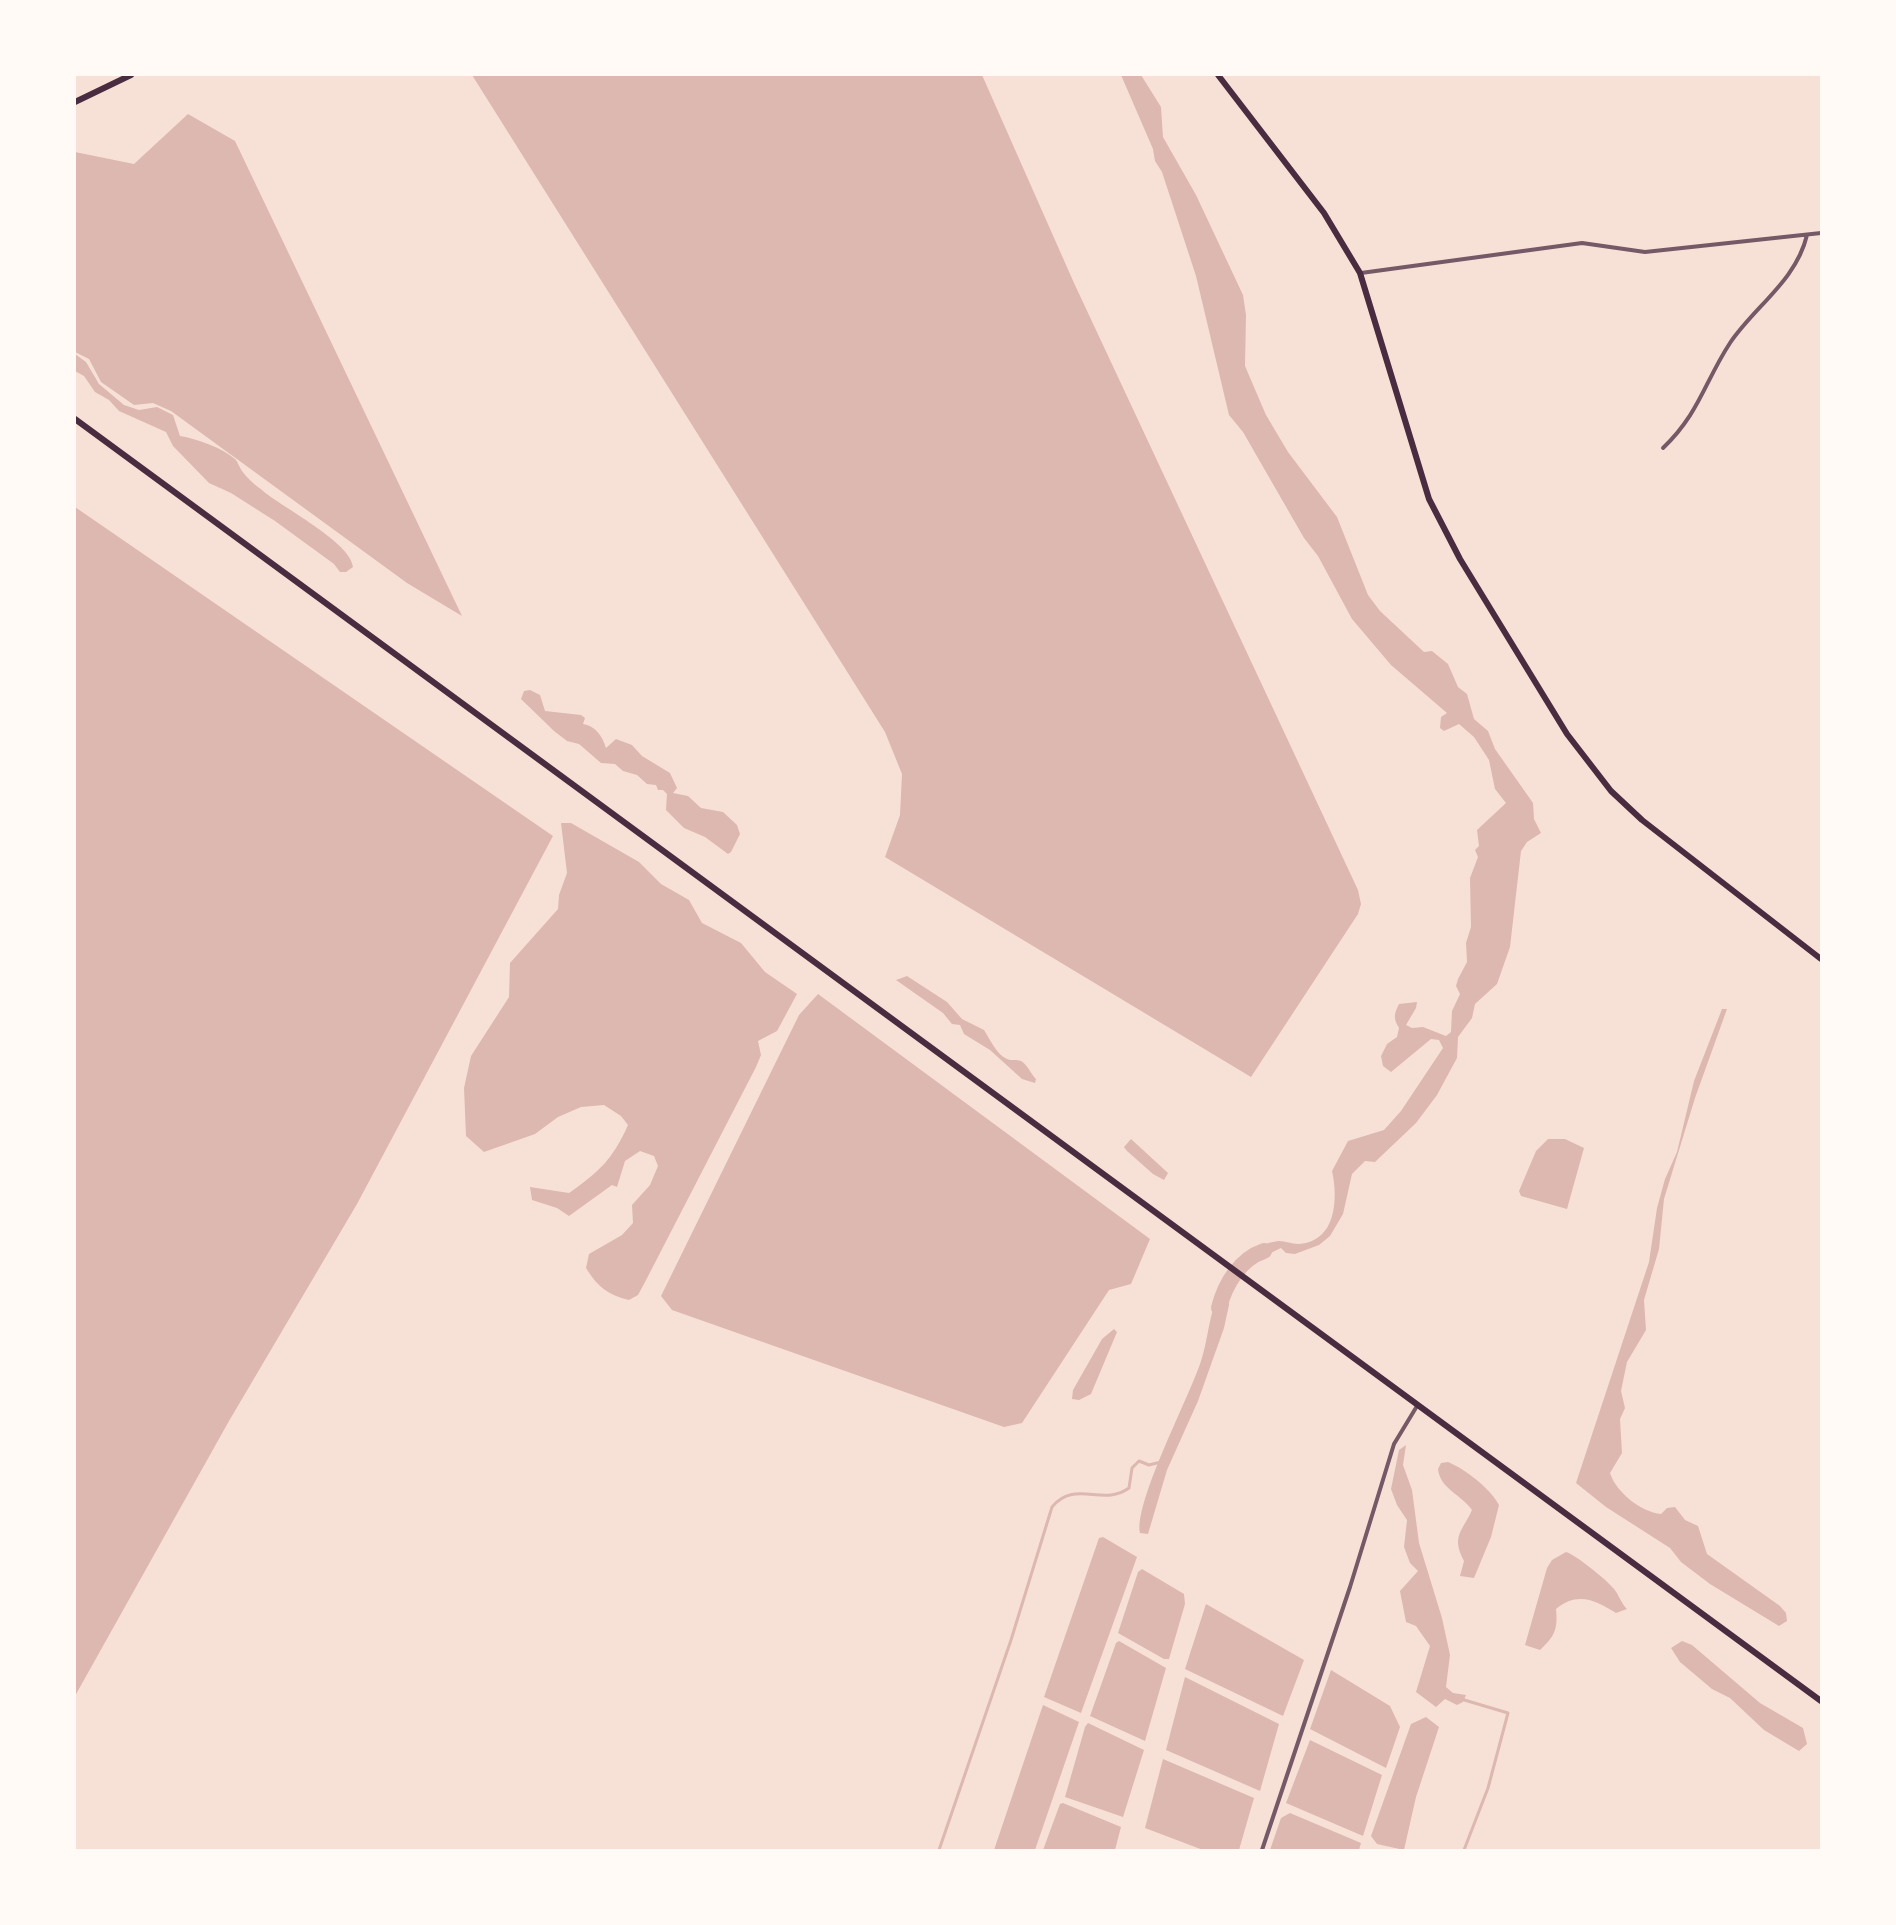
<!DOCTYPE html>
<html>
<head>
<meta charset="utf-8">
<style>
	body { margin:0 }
	#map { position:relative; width:1896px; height:1925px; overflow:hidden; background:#f7e1d7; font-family:Inter,sans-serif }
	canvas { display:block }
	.frame { position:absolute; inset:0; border:76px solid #fffaf5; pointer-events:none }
</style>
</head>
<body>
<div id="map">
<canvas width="1896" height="1925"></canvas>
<div class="frame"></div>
</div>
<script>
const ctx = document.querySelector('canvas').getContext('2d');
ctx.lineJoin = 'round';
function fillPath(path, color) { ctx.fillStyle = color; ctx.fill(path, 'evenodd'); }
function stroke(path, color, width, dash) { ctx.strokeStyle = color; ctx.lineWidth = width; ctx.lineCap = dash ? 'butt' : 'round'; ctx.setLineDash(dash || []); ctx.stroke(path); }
fillPath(new Path2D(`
	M472 75H982L1074 283 1358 890 1361 904 1358 914 1251 1077 885 857 900 815 902 774 885 732Z
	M1121 75H1141L1161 107 1163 137 1196 195 1243 295 1246 315 1245 366 1266 415 1288 452 1337 517 1368 595 1380 611 1424 652 1432 651 1448 664 1458 687 1467 694 1474 719 1488 731 1495 749 1533 803 1534 819 1541 833 1527 842 1521 851 1510 947 1497 984 1475 1004 1472 1018 1458 1037 1457 1058 1437 1095 1416 1123 1375 1162 1365 1161 1352 1174 1343 1214 1330 1236 1319 1245 1295 1254 1286 1253 1281 1248 1248 1264 1242 1258C1250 1249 1267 1242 1279 1241 1285 1241 1292 1244 1298 1244 1337 1242 1338 1198 1332 1171L1348 1141 1384 1130 1401 1111 1443 1048 1439 1040 1431 1039 1391 1072 1383 1066 1381 1056 1387 1044 1397 1037 1399 1028C1393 1018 1394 1014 1399 1004L1417 1002 1416 1008 1406 1025 1412 1028 1423 1027 1446 1036 1451 1032 1452 1011 1460 994 1456 986 1458 979 1467 962 1466 943 1471 927 1470 878 1478 857 1475 850 1479 846 1477 830 1506 803 1495 789 1489 760 1474 737 1459 724 1444 731 1440 728 1441 717 1447 713 1391 665 1352 619 1318 556 1304 538 1243 432 1229 415 1196 276 1162 172 1155 161 1153 149Z
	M188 114 235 141 462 616 407 583 171 411 153 403 134 405 101 382 89 359 75 352V152L134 164Z
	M75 354 86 362 99 384 124 405 139 410 157 407 173 415 180 436C197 439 221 447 235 459 238 462 239 467 242 471 247 478 255 485 262 490 281 507 351 542 353 567L346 572H340L334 564 275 521 231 493 209 483 173 446 166 432 119 411 109 400 95 392 84 376 75 371Z
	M75 507 553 836 357 1204 229 1421 75 1696Z
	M530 690 540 695 545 711 581 715 585 718 583 724C595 726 602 735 606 748L616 739 632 745 642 756 670 773 677 788 673 793 688 796 701 808 723 812 737 825 740 834 731 852 728 854 705 837 684 828 666 810 667 794 663 790H658L656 785 647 784 637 775 623 771 615 764 601 763 579 744 567 741 554 731 521 699 524 691Z
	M561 823H571L639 862 661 884 689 900 702 923 741 943 765 972 797 994 777 1031 758 1041 761 1055 756 1067 644 1284 638 1295 629 1300C608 1295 597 1286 586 1268L589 1254 622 1235 633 1223 632 1205 650 1185 658 1166 654 1156 640 1151 625 1161 617 1187 612 1185 569 1216 557 1208 532 1200 530 1187 569 1193C599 1172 613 1159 628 1125L621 1116 604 1105 581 1107 558 1117 535 1134 484 1152 466 1136 464 1088 471 1056 509 997 510 963 558 909 559 895 567 873Z
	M907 976 947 1002 962 1019 984 1030C990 1039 996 1054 1007 1059 1011 1061 1017 1059 1021 1061 1027 1064 1031 1074 1036 1079L1035 1083 1022 1079 990 1050 964 1034 960 1025 952 1024 943 1013 896 980Z
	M818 994 1150 1239 1131 1284 1109 1290 1022 1423 1004 1427 672 1310 661 1296 799 1015Z
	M1722 1009H1727L1695 1098 1664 1199 1659 1249 1644 1300 1646 1330 1627 1362 1621 1391 1625 1408 1620 1419 1622 1453 1610 1473C1616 1492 1641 1512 1661 1514L1667 1508 1675 1507 1685 1520 1698 1526 1707 1554 1780 1606 1786 1613 1787 1621 1779 1626 1710 1584 1681 1562 1670 1548 1606 1507 1576 1483 1649 1262 1657 1208 1665 1179 1677 1152 1694 1081Z
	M1131 1139 1168 1173 1164 1180 1153 1174 1127 1151 1124 1147Z
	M1548 1139H1565L1584 1148 1567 1209 1521 1196 1519 1191 1536 1151Z
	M1223 1287 1228 1290 1229 1305 1224 1328 1198 1401 1167 1470 1148 1534 1140 1533C1134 1502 1189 1398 1201 1361 1209 1338 1209 1307 1223 1287Z
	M1114 1329 1117 1332 1091 1394 1079 1400 1072 1399 1073 1390 1102 1339Z
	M1406 1445 1403 1465 1412 1490 1419 1543 1442 1618 1450 1655 1446 1687 1453 1693 1466 1695 1463 1702 1457 1705 1445 1699 1436 1707 1416 1692 1430 1646 1416 1626 1406 1622 1400 1591 1418 1571 1410 1563 1404 1547 1407 1520 1397 1505 1391 1489 1399 1450Z
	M1448 1462C1465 1469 1490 1488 1499 1505L1491 1537 1474 1578 1460 1576 1464 1561C1451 1536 1462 1532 1472 1510 1461 1494 1440 1489 1438 1469L1441 1463Z
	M1103 1537 1137 1557 1081 1713 1044 1697 1099 1538Z
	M1566 1552C1576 1555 1607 1580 1614 1589 1619 1595 1621 1603 1627 1609L1616 1613C1596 1600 1577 1591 1556 1609 1558 1629 1555 1636 1540 1650L1525 1645 1547 1568 1552 1560Z
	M1142 1569 1184 1594 1185 1604 1169 1659H1164L1118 1633 1138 1572Z
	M1206 1604 1304 1660 1283 1716 1185 1669Z
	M1119 1641 1166 1668 1145 1741 1090 1716 1116 1643Z
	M1682 1641 1692 1645 1760 1703 1803 1728 1807 1744 1799 1751 1764 1730 1730 1698 1712 1689 1680 1662 1671 1648Z
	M1331 1670 1390 1706 1400 1727 1386 1768 1310 1729Z
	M1185 1677 1279 1724 1260 1791 1166 1750Z
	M1043 1705 1079 1722 1035 1850H994Z
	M1426 1717 1439 1727 1416 1797 1404 1850 1377 1844 1371 1836 1411 1724Z
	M1088 1723 1144 1750 1123 1817 1065 1797 1085 1727Z
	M1310 1740 1382 1775 1363 1836 1286 1803Z
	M1163 1759 1254 1798 1239 1850H1203L1145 1828Z
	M1063 1803 1121 1827 1115 1850H1043L1060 1804Z
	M1290 1813 1361 1843 1359 1850H1270L1281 1818Z`), '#dcb8b0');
stroke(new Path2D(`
	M1461 1699 1508 1713 1488 1788 1464 1850
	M939 1850 1011 1640 1052 1507C1075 1479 1103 1507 1129 1488L1132 1468 1139 1461 1149 1465 1161 1462`), '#dcb8b0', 3);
stroke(new Path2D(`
	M1219 1308C1225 1284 1240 1259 1264 1251`), '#dcb8b0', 16);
stroke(new Path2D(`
	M1361 273 1582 243 1645 252 1821 233
	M1663 448C1699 414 1705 381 1730 343 1755 306 1796 281 1807 235
	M1262 1850 1350 1587 1394 1444 1417 1406`), '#755966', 4);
stroke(new Path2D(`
	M1218 75 1324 213 1360 273 1429 499 1460 559 1567 734 1611 791 1642 820 1821 959
	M75 102 131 75`), '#4a2c40', 6);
stroke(new Path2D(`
	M75 419 1821 1701`), '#4a2c40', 6);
</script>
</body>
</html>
